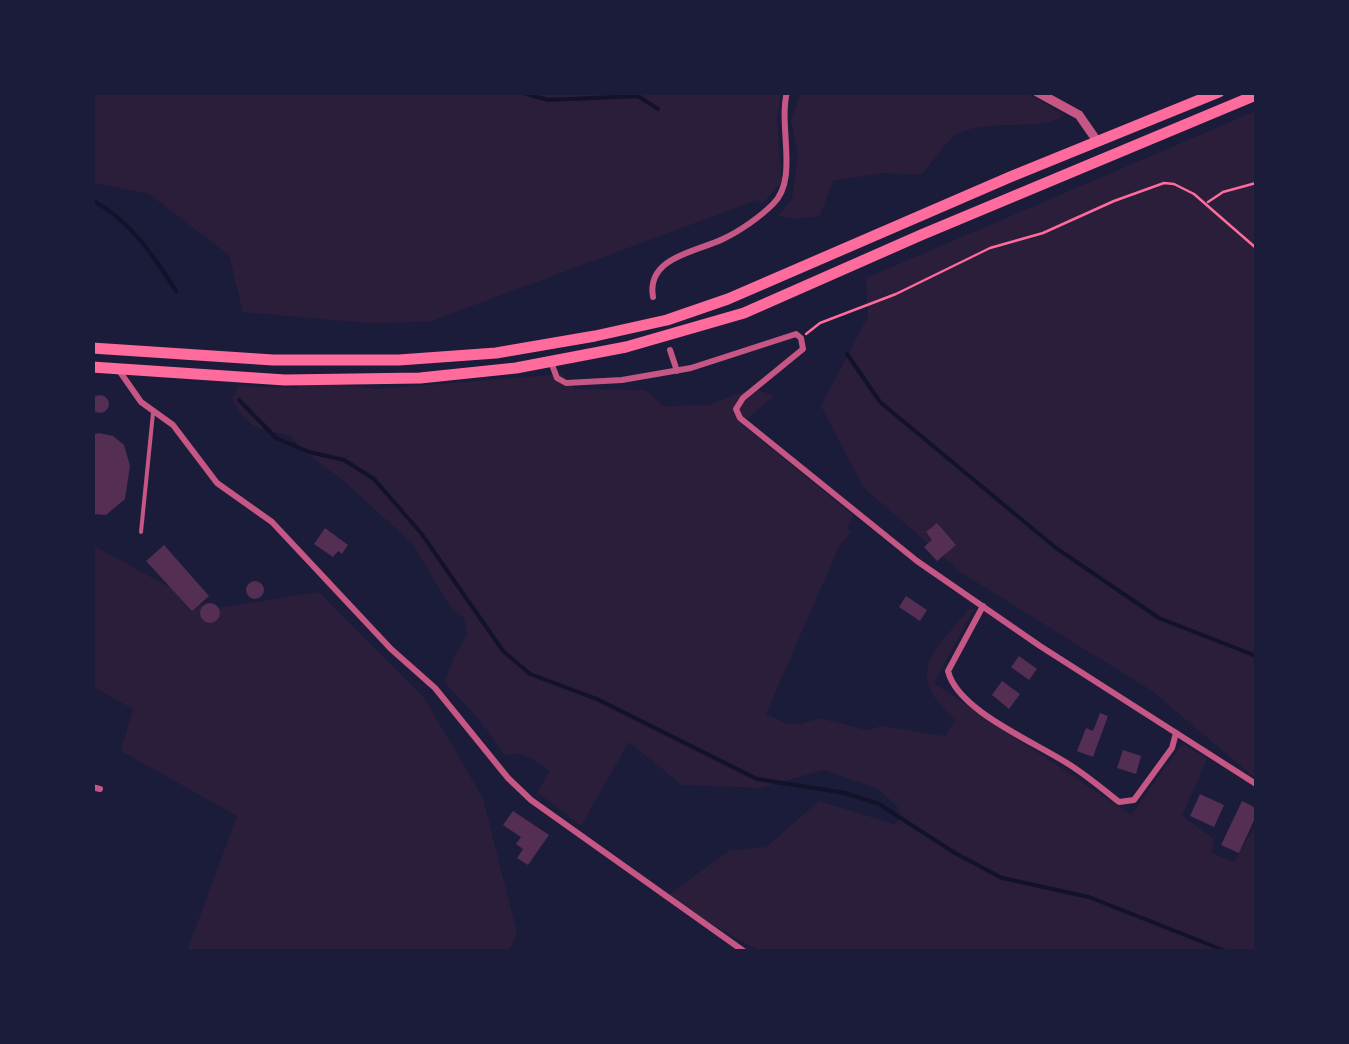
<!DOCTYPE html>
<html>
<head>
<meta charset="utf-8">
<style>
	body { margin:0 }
	#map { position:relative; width:1349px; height:1044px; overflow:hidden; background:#1b1b3a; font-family:"Sofia Sans Condensed",sans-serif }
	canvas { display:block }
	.frame { position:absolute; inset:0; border:95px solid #1b1b3a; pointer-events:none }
</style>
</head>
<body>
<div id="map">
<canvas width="1349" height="1044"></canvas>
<div class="frame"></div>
</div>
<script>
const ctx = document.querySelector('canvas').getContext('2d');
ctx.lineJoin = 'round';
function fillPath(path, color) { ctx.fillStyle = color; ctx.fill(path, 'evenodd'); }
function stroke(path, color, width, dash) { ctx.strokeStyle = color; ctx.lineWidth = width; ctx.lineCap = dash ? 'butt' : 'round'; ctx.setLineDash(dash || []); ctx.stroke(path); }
fillPath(new Path2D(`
	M92 93H781L777 119 782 182 763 203 757 200 429 322 366 323 243 312 229 255 149 194 93 183Z
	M801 93H1027L1064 115C1039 134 977 115 951 139 940 149 931 164 921 175L883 173 833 181 820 216 797 219 778 216 792 199 798 155 791 120Z
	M1256 111V779L1152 691 963 574 863 487 821 406 868 316 866 278Z
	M562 374 575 389 645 390 664 406 709 405 753 388 774 396 741 424 853 515 848 528 851 532 838 549 766 714 787 724H800L820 718 866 730 882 726 945 736 955 720C903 673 933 653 968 610L975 608 934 683 1131 815 1180 746 1184 744 1207 759 1182 816 1214 839 1212 853 1234 862 1256 825V951H759L664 898 730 850 766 847 819 801 894 824 901 819 897 806 878 789 824 770 760 788 682 785 629 742 581 826 537 792 550 771C536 762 523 749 506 756L478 718 445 683 453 659 467 635 464 618 451 608 413 544 340 478 302 450 291 436C258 428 248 431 232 398L238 386 298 388 294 379 378 389Z
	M93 545 209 609 319 592 425 699 483 798 517 933 509 951H187L237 816 121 751 133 709 93 687Z`), '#2a1e3b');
stroke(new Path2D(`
	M520 92 548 100 638 96 658 109
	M92 200C131 221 153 255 176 291
	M847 354 880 402 1056 548 1159 618 1256 656
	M239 400 276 438 309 452 344 460 374 479 421 533 503 651 530 674 597 699 757 779 845 793 879 804 955 853 1002 878 1089 897 1228 952`), '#12122b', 4);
fillPath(new Path2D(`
	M91 404a9 9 0 1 1 18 0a9 9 0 1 1-18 0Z
	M99 433 113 436 124 445 130 466 125 499 106 515 92 514V435Z
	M937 523 956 545 937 561 924 547 932 540 926 532Z
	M325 528 348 545 342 554 338 551 333 557 314 544Z
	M164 545 209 596 192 611 146 561Z
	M246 590a9 9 0 1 1 18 0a9 9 0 1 1-18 0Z
	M906 596 927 610 920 621 899 607Z
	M200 613a10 10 0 1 1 20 0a10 10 0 1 1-20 0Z
	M1019 656 1037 669 1029 680 1011 667Z
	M1002 681 1020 694 1009 709 992 695Z
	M1100 713 1108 716 1093 757 1077 751 1086 728 1093 731Z
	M1123 750 1141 756 1136 774 1117 768Z
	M1200 794 1224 805 1214 827 1190 816Z
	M1242 801 1256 808V816L1239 853 1221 845Z
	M513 811 549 835 528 865 517 858 523 849 516 844 521 837 503 825Z`), '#542f53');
stroke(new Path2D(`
	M1208 202 1223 192 1256 183
	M806 334 820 323 896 294 990 248 1043 233 1114 201 1164 183 1174 184 1194 194 1256 248`), '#ff6b9d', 2.5);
stroke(new Path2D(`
	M141 532 153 413`), '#c65784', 4);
stroke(new Path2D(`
	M653 297C646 257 696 252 723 239 740 231 760 217 773 204 799 179 778 127 787 92
	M670 350 677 371
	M551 362 557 378 566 383 622 380 691 368 796 334 801 338 803 349 743 398 736 409 740 418 917 561 1040 646 1256 784
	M118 369 141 402 173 425 217 483 272 522 391 649 435 688 508 778 531 800 745 952
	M983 606 948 671C958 713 1043 745 1076 769 1091 779 1105 791 1119 802L1134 800 1172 748 1176 733
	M92 787 100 789`), '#c65784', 6);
stroke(new Path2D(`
	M1037 92 1079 115 1097 141`), '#c65784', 9);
stroke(new Path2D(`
	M92 348 273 360H399L496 353 595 336 667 320 728 299 1010 177 1219 92
	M92 367 285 380 420 378 516 368 626 347 744 313 921 235 1256 95`), '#ff6b9d', 11);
</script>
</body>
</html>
